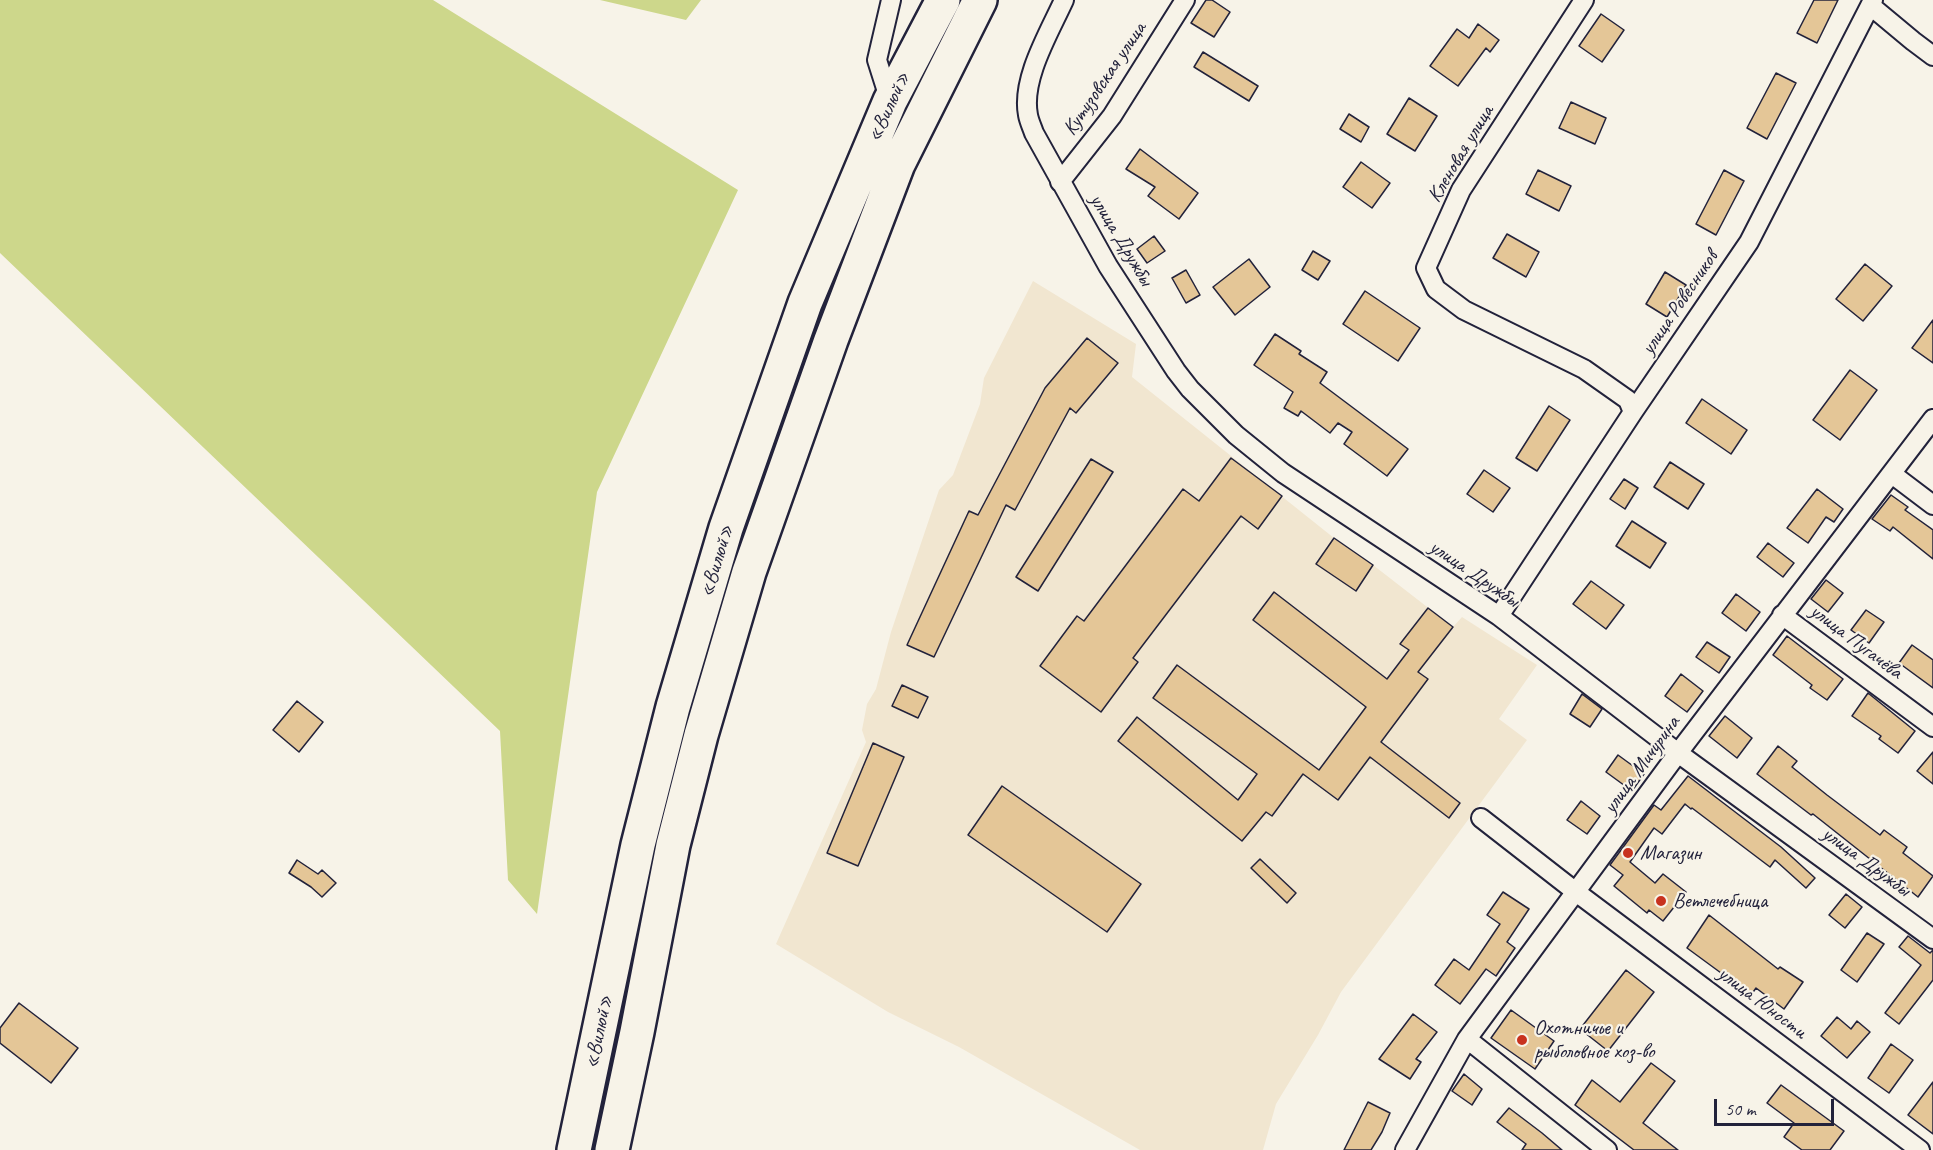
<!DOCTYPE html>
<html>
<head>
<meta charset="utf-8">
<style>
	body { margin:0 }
	#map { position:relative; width:1933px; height:1150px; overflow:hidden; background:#f7f3e8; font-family:Caveat,sans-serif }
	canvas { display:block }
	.scale { position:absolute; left:1714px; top:1099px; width:120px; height:27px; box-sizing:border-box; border:3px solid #22223b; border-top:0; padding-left:8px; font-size:18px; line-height:21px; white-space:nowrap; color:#22223b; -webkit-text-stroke:4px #f7f3e8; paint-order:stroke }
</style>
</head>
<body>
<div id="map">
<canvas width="1933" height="1150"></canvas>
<div class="scale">50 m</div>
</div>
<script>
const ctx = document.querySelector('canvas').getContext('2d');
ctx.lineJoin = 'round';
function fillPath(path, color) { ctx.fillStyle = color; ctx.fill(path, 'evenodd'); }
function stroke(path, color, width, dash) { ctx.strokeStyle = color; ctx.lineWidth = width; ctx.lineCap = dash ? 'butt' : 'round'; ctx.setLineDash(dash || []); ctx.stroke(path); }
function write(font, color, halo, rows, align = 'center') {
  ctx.font = font + ' Caveat,sans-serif'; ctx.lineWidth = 4.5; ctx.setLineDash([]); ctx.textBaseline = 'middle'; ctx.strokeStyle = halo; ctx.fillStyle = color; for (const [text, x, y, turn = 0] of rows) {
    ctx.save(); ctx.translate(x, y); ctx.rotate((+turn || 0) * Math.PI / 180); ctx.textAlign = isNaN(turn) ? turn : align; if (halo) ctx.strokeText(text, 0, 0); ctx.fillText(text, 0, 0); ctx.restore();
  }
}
fillPath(new Path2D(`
	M1033 281 1136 344 1132 377 1334 538 1373 565 1453 627 1462 617 1537 665 1499 719 1527 740 1341 992 1318 1035 1276 1104 1263 1150H1140L959 1047 888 1012 776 944 866 742 862 730 867 704 876 689 891 632 939 490 953 475 980 404 984 378Z`), '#f1e6d0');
fillPath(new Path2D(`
	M0 0H433L738 190 597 492 537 914 508 880 500 731 0 253Z
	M600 0H701L686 20Z`), '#cdd78b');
const building = new Path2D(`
	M1206 0H1212L1230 12 1214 37 1191 23Z
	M1814 0H1838L1817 43 1797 33Z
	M1601 14 1624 30 1602 62 1579 46Z
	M1478 24 1499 40 1490 52 1486 48 1458 86 1430 66 1457 29 1469 38Z
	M1203 52 1258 86 1249 101 1194 67Z
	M1776 73 1796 83 1767 139 1747 128Z
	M1409 98 1437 116 1415 151 1387 134Z
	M1571 102 1606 118 1595 144 1559 128Z
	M1349 114 1369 127 1361 142 1340 129Z
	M1140 149 1198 193 1179 219 1148 196 1155 187 1126 169Z
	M1361 162 1390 183 1372 208 1343 187Z
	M1538 170 1571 186 1559 211 1526 194Z
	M1724 170 1744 181 1716 235 1696 224Z
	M1507 234 1539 252 1526 277 1493 258Z
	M1154 236 1165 251 1147 263 1137 249Z
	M1313 251 1330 261 1318 280 1302 270Z
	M1249 259 1270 287 1235 315 1213 287Z
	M1865 264 1892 286 1863 321 1836 299Z
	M1186 270 1200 295 1186 303 1172 278Z
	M1665 272 1686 285 1667 317 1646 304Z
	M1365 291 1420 328 1398 361 1343 324Z
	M1933 320V363L1912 348Z
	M1275 334 1301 351 1299 354 1327 372 1320 383 1408 449 1387 476 1344 444 1352 432 1338 423 1330 433 1301 411 1298 416 1284 408 1293 392 1254 365Z
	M1087 338 1118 363 1076 413 1070 408 1015 510 1006 505 934 657 907 645 969 511 978 515 1045 388Z
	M1850 370 1877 390 1840 440 1813 420Z
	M1702 399 1747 430 1731 454 1686 423Z
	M1549 406 1570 420 1537 471 1516 458Z
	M1231 458 1282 496 1258 529 1241 516 1133 658 1138 662 1101 712 1040 666 1077 616 1084 621 1183 489 1199 501Z
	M1091 459 1113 472 1038 591 1016 577Z
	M1670 462 1704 484 1688 509 1654 487Z
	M1484 470 1510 488 1493 512 1467 494Z
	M1624 479 1638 488 1625 509 1610 499Z
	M1817 489 1843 509 1834 522 1826 517 1808 543 1787 528Z
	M1891 495 1908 507 1905 510 1933 530V559L1893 527 1890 531 1872 519Z
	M1632 521 1666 543 1650 568 1616 546Z
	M1334 538 1373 565 1356 591 1316 564Z
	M1768 543 1794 563 1783 577 1757 557Z
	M1826 580 1843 593 1828 612 1811 599Z
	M1591 581 1624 605 1606 629 1573 604Z
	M1274 592 1387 679 1409 650 1400 644 1428 608 1453 627 1418 672 1428 679 1381 742 1460 803 1449 818 1370 757 1338 800 1303 774 1272 816 1266 812 1242 841 1118 741 1137 717 1238 800 1257 774 1153 698 1177 665 1319 770 1366 707 1253 620Z
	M1736 594 1760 612 1746 631 1722 613Z
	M1866 610 1884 622 1869 643 1851 630Z
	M1787 636 1843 679 1827 700 1810 688 1812 685 1773 655Z
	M1707 642 1730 657 1719 673 1696 657Z
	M1912 645 1933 660V688L1899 663Z
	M1681 674 1703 691 1687 712 1665 696Z
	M902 685 928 697 918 718 892 706Z
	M1868 693 1915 731 1898 753 1879 739 1881 736 1852 716Z
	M1582 694 1602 709 1590 727 1570 714Z
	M297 701 323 722 299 752 273 730Z
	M1725 716 1752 738 1737 758 1709 736Z
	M873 743 904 757 858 866 827 853Z
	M1778 746 1797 761 1792 767 1827 795 1880 835 1884 830 1907 847 1903 853 1933 876 1918 897 1813 814 1811 815 1757 774Z
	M1933 752V784L1917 771Z
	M1618 755 1644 774 1632 791 1606 772Z
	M1688 776 1781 847 1815 878 1806 888 1775 860 1770 867 1692 808 1691 809 1685 804 1662 834 1654 828 1630 862 1655 883 1663 874 1686 892 1663 921 1649 910 1647 913 1614 886 1623 875 1610 865 1654 805 1661 810Z
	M1002 786 1141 884 1107 932 968 835Z
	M1581 801 1600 816 1587 834 1567 820Z
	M1260 859 1296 893 1287 903 1251 868Z
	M297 860 318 874 322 870 336 883 322 897 311 887 289 873Z
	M1503 892 1529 909 1507 942 1515 948 1496 976 1486 969 1460 1004 1435 985 1454 959 1469 970 1500 924 1487 915Z
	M1846 894 1862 907 1845 928 1829 915Z
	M1709 915 1778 969 1780 967 1803 982 1784 1009 1756 988 1751 995 1687 948Z
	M1867 933 1884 944 1857 982 1841 970Z
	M1908 936 1930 953 1933 950V980L1899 1024 1885 1013 1921 965 1899 947Z
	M1626 970 1654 992 1608 1051 1580 1029Z
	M19 1003 78 1048 51 1083 0 1043V1028Z
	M1511 1010 1554 1041 1535 1069 1491 1038Z
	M1413 1014 1437 1032 1416 1059 1421 1062 1410 1079 1379 1059Z
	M1837 1017 1851 1029 1857 1021 1870 1032 1847 1058 1821 1036Z
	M1891 1044 1913 1060 1889 1093 1868 1078Z
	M1651 1063 1675 1081 1643 1123 1678 1150H1634L1575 1105 1592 1080 1620 1102Z
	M1464 1074 1482 1089 1472 1105 1452 1091Z
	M1933 1082V1134L1908 1115Z
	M1781 1085 1844 1131 1830 1150H1802L1784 1137 1794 1123 1767 1103Z
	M1368 1102 1390 1113 1382 1132 1371 1150H1344Z
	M1509 1108 1542 1133 1562 1150H1522L1526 1144 1497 1122Z`);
fillPath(building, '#e4c697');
stroke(building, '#22223b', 1.5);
const street = new Path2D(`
	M1064 0C1049 33 1021 79 1028 115 1029 121 1032 127 1034 133L1108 266 1176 371 1190 389 1236 435 1283 473 1499 616 1678 753 1933 939
	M1584 0 1461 190 1426 268 1436 289 1464 310 1584 369 1628 400 1633 412
	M1871 6 1913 41 1933 56
	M890 101 877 60 891 0
	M1060 182 1112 116 1185 0
	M1892 474 1933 505
	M1782 615 1933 727
	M1499 616 1633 412 1749 242 1873 0
	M1481 818 1576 892 1920 1150
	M1467 1039 1607 1150
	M1405 1150 1467 1039 1678 753 1933 419`);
const highway = new Path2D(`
	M574 1150 638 845 673 707 726 528 805 303 890 101 943 0
	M612 1150 637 1032 673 845 701 735 749 572 831 340 898 164 980 0`);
stroke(street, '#22223b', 22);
stroke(highway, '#22223b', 38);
stroke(street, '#f7f3e8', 18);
stroke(highway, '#f7f3e8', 33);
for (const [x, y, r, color] of [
	[1628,853,6,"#c8321e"],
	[1661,901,6,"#c8321e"],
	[1522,1040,6,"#c8321e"]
]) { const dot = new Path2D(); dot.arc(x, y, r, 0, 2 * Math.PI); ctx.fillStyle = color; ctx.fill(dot); stroke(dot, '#f7f3e8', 2); }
write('21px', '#22223b', '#f7f3e8', [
	["Кутузовская улица",1105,79,-56],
	["«Вилюй»",889,107,-65],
	["Кленовая улица",1461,154,-59],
	["улица Дружбы",1121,240,59],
	["улица Ровесников",1680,303,-56],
	["«Вилюй»",717,561,-73],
	["улица Дружбы",1474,574,34],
	["улица Пугачёва",1856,642,37],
	["улица Мичурина",1642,765,-54],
	["улица Дружбы",1866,862,36],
	["улица Юности",1762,1003,37],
	["«Вилюй»",599,1032,-78]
]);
write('21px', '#22223b', '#f7f3e8', [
	["Магазин",1640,853],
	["Ветлечебница",1673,901],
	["Охотничье и",1534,1028],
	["рыболовное хоз-во",1534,1052]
], 'left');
</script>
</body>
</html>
